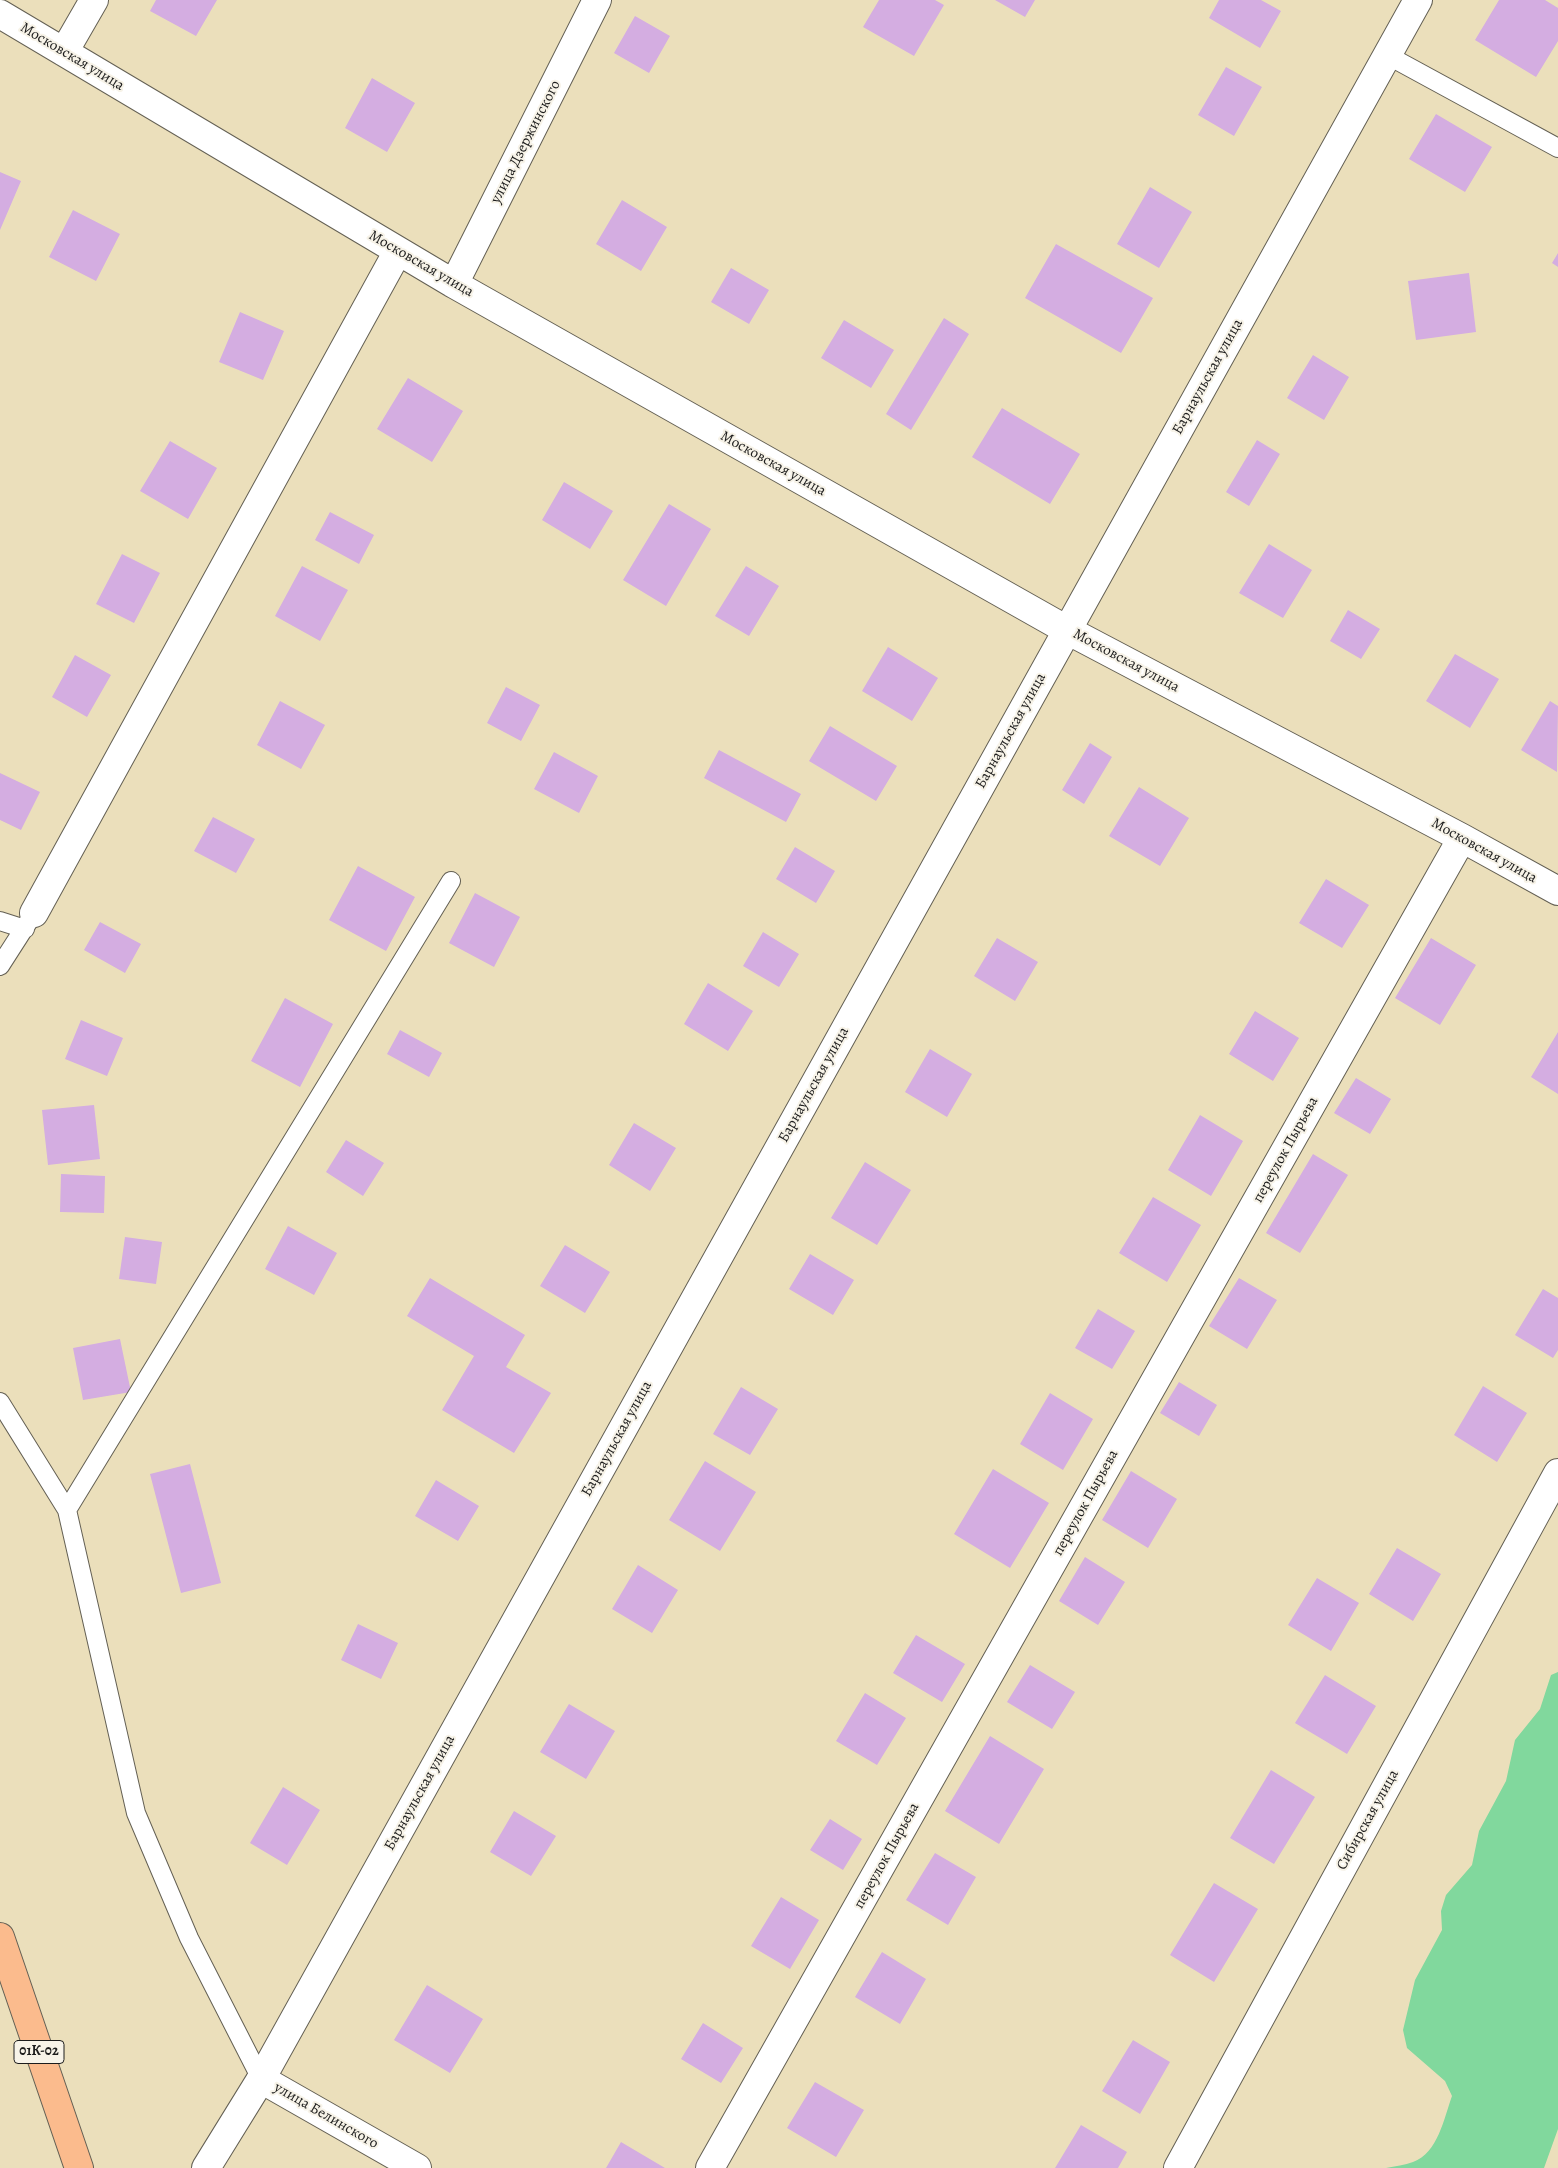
<!DOCTYPE html>
<html>
<head>
<meta charset="utf-8">
<style>
	body { margin:0 }
	canvas { display:block; background:#ebdfbb }
</style>
</head>
<body>
<canvas width="1558" height="2168"></canvas>
<script>
const ctx = document.querySelector('canvas').getContext('2d');
ctx.lineJoin = 'round';
function fillPath(path, color) { ctx.fillStyle = color; ctx.fill(path, 'evenodd'); }
function stroke(path, color, width, dash) { ctx.strokeStyle = color; ctx.lineWidth = width; ctx.lineCap = dash ? 'butt' : 'round'; ctx.setLineDash(dash || []); ctx.stroke(path); }
function write(font, color, halo, rows, align = 'center') {
  ctx.font = font + ' Alegreya,serif'; ctx.lineWidth = 4; ctx.setLineDash([]); ctx.textBaseline = 'middle'; ctx.strokeStyle = halo; ctx.fillStyle = color; for (const [text, x, y, turn = 0] of rows) {
    ctx.save(); ctx.translate(x, y); ctx.rotate((+turn || 0) * Math.PI / 180); ctx.textAlign = isNaN(turn) ? turn : align; if (halo) ctx.strokeText(text, 0, 0); ctx.fillText(text, 0, 0); ctx.restore();
  }
}
fillPath(new Path2D(`
	M1558 1672V2129L1544 2168H1386C1395 2166 1405 2165 1413 2162 1438 2153 1444 2118 1452 2096L1445 2081 1407 2048 1403 2030 1415 1980 1442 1930 1441 1911 1446 1895 1472 1865 1479 1831 1506 1781 1515 1740 1540 1709 1551 1675Z`), '#81d89d');
fillPath(new Path2D(`
	M156 0H217L196 36 150 11Z
	M879 0H935L944 5 914 56 863 27Z
	M995 0H1035L1025 17Z
	M1219 0H1261L1281 11 1260 48 1209 18Z
	M1499 0H1545L1558 8V41L1536 77 1475 40Z
	M635 16 670 36 649 73 614 53Z
	M1226 67 1262 87 1234 136 1198 115Z
	M372 78 415 103 387 152 345 128Z
	M1436 114 1492 147 1465 192 1409 159Z
	M0 172 21 181 0 230Z
	M1150 187 1192 212 1159 268 1117 244Z
	M622 200 667 227 641 271 596 244Z
	M73 210 120 234 96 281 49 257Z
	M1056 244 1153 298 1121 353 1025 298Z
	M1558 253V267L1552 263Z
	M731 268 769 290 749 324 711 302Z
	M1469 273 1476 332 1416 340 1408 281Z
	M240 312 284 331 263 380 219 362Z
	M944 318 969 334 911 430 886 414Z
	M844 320 894 350 871 388 821 358Z
	M1313 355 1349 377 1324 420 1287 398Z
	M408 378 463 411 432 462 377 429Z
	M1002 408 1080 454 1050 504 972 457Z
	M1257 440 1280 454 1249 506 1226 492Z
	M170 441 217 468 188 519 140 491Z
	M564 482 613 511 590 549 542 520Z
	M669 504 711 529 666 606 623 580Z
	M330 512 374 535 359 564 315 540Z
	M1269 544 1312 570 1283 618 1239 593Z
	M122 554 160 573 134 623 96 604Z
	M302 566 348 590 320 641 275 616Z
	M746 566 779 586 749 636 715 616Z
	M1348 610 1380 629 1361 659 1330 641Z
	M888 647 938 678 912 721 862 691Z
	M1455 654 1499 679 1470 728 1426 701Z
	M75 655 111 675 87 717 52 697Z
	M506 687 540 705 521 741 487 723Z
	M280 701 325 725 301 769 257 745Z
	M1550 701 1558 706 1557 772 1521 750Z
	M830 726 897 766 876 801 809 761Z
	M1090 743 1112 757 1084 804 1062 790Z
	M719 750 801 794 786 822 704 778Z
	M554 752 598 776 579 813 534 789Z
	M0 773 40 792 21 830 0 820Z
	M1139 787 1189 818 1160 866 1109 836Z
	M213 817 255 839 236 873 194 851Z
	M795 847 835 871 816 903 776 879Z
	M358 866 415 897 386 951 329 920Z
	M1326 879 1369 905 1342 948 1299 923Z
	M475 893 520 917 494 967 449 943Z
	M100 922 141 944 125 973 84 950Z
	M763 932 799 954 779 987 743 966Z
	M997 938 1038 962 1015 1001 974 976Z
	M1431 938 1476 965 1440 1025 1395 998Z
	M708 983 753 1011 728 1051 684 1024Z
	M285 998 333 1024 300 1087 251 1061Z
	M1255 1011 1299 1038 1273 1081 1229 1054Z
	M81 1020 123 1038 107 1076 65 1059Z
	M400 1030 442 1053 429 1077 387 1054Z
	M1558 1032V1094L1531 1077Z
	M930 1049 972 1074 947 1117 905 1092Z
	M1356 1078 1391 1099 1370 1134 1334 1113Z
	M94 1105 100 1159 48 1165 42 1110Z
	M1200 1115 1243 1141 1211 1196 1168 1170Z
	M634 1123 676 1148 650 1191 609 1165Z
	M346 1140 384 1163 363 1196 326 1172Z
	M1313 1154 1348 1175 1300 1253 1266 1233Z
	M865 1162 911 1190 877 1245 831 1218Z
	M61 1174 105 1176 104 1213 60 1212Z
	M1153 1197 1201 1225 1167 1282 1119 1253Z
	M288 1226 337 1253 314 1295 265 1269Z
	M125 1237 162 1242 156 1284 119 1279Z
	M565 1245 610 1272 585 1313 540 1286Z
	M810 1254 854 1280 833 1315 789 1289Z
	M430 1278 525 1335 506 1367 551 1393 514 1453 442 1410 474 1356 407 1316Z
	M1239 1278 1277 1300 1247 1349 1209 1326Z
	M1543 1289 1558 1298V1350L1553 1358 1515 1335Z
	M1098 1309 1135 1331 1112 1369 1075 1348Z
	M120 1339 131 1392 83 1400 73 1348Z
	M1179 1382 1217 1405 1199 1436 1160 1413Z
	M1483 1386 1527 1413 1497 1462 1454 1435Z
	M741 1387 778 1409 750 1455 713 1434Z
	M1050 1393 1093 1419 1063 1470 1020 1444Z
	M705 1461 756 1492 720 1551 669 1520Z
	M190 1464 221 1583 181 1593 150 1474Z
	M993 1469 1049 1503 1010 1568 954 1534Z
	M1131 1471 1177 1499 1148 1548 1102 1520Z
	M436 1480 479 1506 458 1541 415 1516Z
	M1397 1548 1441 1574 1413 1621 1369 1594Z
	M1085 1557 1125 1582 1098 1625 1059 1601Z
	M638 1565 678 1590 652 1633 612 1609Z
	M1317 1578 1359 1603 1331 1651 1288 1625Z
	M358 1624 398 1643 381 1679 341 1660Z
	M916 1635 965 1664 942 1702 893 1673Z
	M1030 1665 1075 1692 1052 1729 1007 1702Z
	M1325 1675 1376 1706 1347 1754 1295 1723Z
	M865 1693 906 1718 877 1765 836 1741Z
	M569 1704 615 1731 586 1779 540 1752Z
	M990 1736 1044 1769 999 1844 945 1811Z
	M1271 1770 1315 1797 1274 1864 1230 1838Z
	M283 1787 320 1810 287 1865 250 1843Z
	M514 1811 556 1836 531 1876 490 1852Z
	M830 1819 862 1839 843 1870 810 1850Z
	M935 1853 976 1877 948 1925 906 1900Z
	M1214 1883 1258 1909 1214 1982 1170 1955Z
	M781 1897 819 1920 790 1969 751 1946Z
	M882 1952 926 1979 900 2024 855 1997Z
	M427 1985 483 2019 450 2073 394 2040Z
	M703 2023 743 2048 721 2083 681 2059Z
	M1133 2040 1170 2062 1140 2114 1102 2091Z
	M815 2082 864 2110 836 2157 787 2128Z
	M1081 2125 1127 2152 1118 2168H1055Z
	M621 2142 665 2168H606Z`), '#d4ade1');
const service = new Path2D(`
	M1387 55 1558 148
	M0 921 25 929
	M0 966 34 913
	M0 1402 67 1510 136 1813 189 1938 261 2079
	M67 1510 451 881`);
const minor = new Path2D(`
	M0 14 454 284 1067 630 1462 838 1558 891
	M64 52 94 0
	M454 284 597 0
	M34 913 398 251
	M261 2079 417 2168
	M710 2168 1462 838
	M1178 2168 1558 1473`);
const tertiary = new Path2D(`
	M206 2168 261 2079 1418 0`);
const primary = new Path2D(`
	M0 1937 79 2168`);
stroke(service, '#646054', 20);
stroke(minor, '#646054', 30);
stroke(tertiary, '#646054', 30);
stroke(primary, '#646054', 30);
stroke(service, '#fff', 18);
stroke(minor, '#fff', 28);
stroke(tertiary, '#fff', 28);
stroke(primary, '#fbbb8d', 28);
for (const [x, y, w] of [
	[39,2052,50]
]) { const box = new Path2D(); box.roundRect(x - w / 2, y - 11.5, w, 23, 4); ctx.fillStyle = '#f7f3e8'; ctx.fill(box); stroke(box, '#1c1c1c', 1); }
write('bold 14px', '#1c1c1c', null, [
	["01К-02",39,2052]
]);
write('15px', '#1c1c1c', '#f7f3e8', [
	["Московская улица",72,57,31],
	["улица Дзержинского",526,142,-63],
	["Московская улица",421,264,30],
	["Барнаульская улица",1208,377,-61],
	["Московская улица",773,464,29],
	["Московская улица",1126,661,28],
	["Барнаульская улица",1011,731,-61],
	["Московская улица",1484,851,29],
	["Барнаульская улица",814,1085,-61],
	["переулок Пырьева",1286,1150,-61],
	["Барнаульская улица",617,1439,-61],
	["переулок Пырьева",1086,1503,-61],
	["Барнаульская улица",420,1793,-61],
	["Сибирская улица",1368,1820,-61],
	["переулок Пырьева",887,1856,-61],
	["улица Белинского",326,2116,30]
]);
</script>
</body>
</html>
